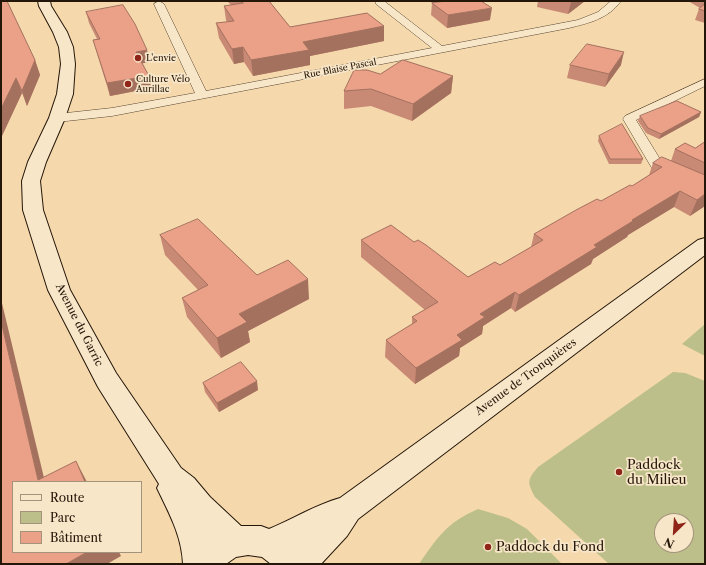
<!DOCTYPE html>
<html>
<head>
<meta charset="utf-8">
<style>
	body { margin:0 }
	#map { position:relative; width:706px; height:565px; overflow:hidden; background:#f5d8ac; font-family:"Libre Caslon Text",serif }
	canvas { display:block }
	.frame { position:absolute; inset:0; border:2px solid #241608; pointer-events:none }
	.legend { position:absolute; left:12px; top:481px; width:130px; height:72px; box-sizing:border-box; background:#f8e6c9; border:1px solid #a3937c; margin:0; padding:5px 7px; list-style:none; font-size:12px; color:#241608 }
	.legend li { display:flex; align-items:center; gap:8px; height:20px }
	.legend b { width:20px; border:1px solid #a3937c }
	.north { position:absolute; left:654px; top:513px; width:40px; height:40px; box-sizing:border-box; background:#f8e6c9; border:1px solid #a3937c; border-radius:50%; rotate:205deg; font-size:11px; font-weight:700; line-height:16px; text-align:center; color:#241608 }
	.north::after { content:''; display:block; margin:auto; width:14px; height:18px; background:#8f2418; clip-path:polygon(50% 0,100% 100%,50% 72%,0 100%) }
</style>
</head>
<body>
<div id="map">
<canvas width="706" height="565"></canvas>
<div class="frame"></div>
<ul class="legend">
<li><b style="height:5px;background:#f8e6c9"></b>Route</li>
<li><b style="height:11px;background:#bcbf89"></b>Parc</li>
<li><b style="height:11px;background:#eaa188"></b>Bâtiment</li>
</ul>
<div class="north">N</div>
</div>
<script>
const ctx = document.querySelector('canvas').getContext('2d');
ctx.lineJoin = 'round';
function fillPath(path, color) { ctx.fillStyle = color; ctx.fill(path, 'evenodd'); }
function stroke(path, color, width, dash) { ctx.strokeStyle = color; ctx.lineWidth = width; ctx.lineCap = dash ? 'butt' : 'round'; ctx.setLineDash(dash || []); ctx.stroke(path); }
function write(font, color, halo, rows, align = 'center') {
  ctx.font = font + ' "Libre Caslon Text",serif'; ctx.lineWidth = 3.5; ctx.setLineDash([]); ctx.textBaseline = 'middle'; ctx.strokeStyle = halo; ctx.fillStyle = color; for (const [text, x, y, turn = 0] of rows) {
    ctx.save(); ctx.translate(x, y); ctx.rotate((+turn || 0) * Math.PI / 180); ctx.textAlign = isNaN(turn) ? turn : align; if (halo) ctx.strokeText(text, 0, 0); ctx.fillText(text, 0, 0); ctx.restore();
  }
}
fillPath(new Path2D(`
	M705 324V356L682 344Z
	M673 372 685 373 705 381V564H609L535 497C527 482 527 480 538 467ZM662 521H686V545H662Z
	M478 509 508 518 527 529 562 564H419C438 537 446 523 478 509Z`), '#bcbf89');
const street = new Path2D(`
	M159 1 164 4 206 91 432 48 376 4 375 1H384L442 46 578 20 598 12 611 1H621C608 19 589 23 569 28L112 116 57 122 53 121 51 118 53 115 57 114 112 108 195 93 154 4Z
	M705 79V86L636 120 663 164 705 184V194L653 170 623 119 625 116Z`);
const secondary = new Path2D(`
	M38 1H50L51 6 67 32 73 47 75 64 73 94 65 118 46 162 40 181 43 210 70 290 116 373 181 468 194 478 210 497 241 526H261L269 529C293 519 315 505 340 498L698 240 705 238V255L358 519 347 536 321 564H271L262 557 248 555 236 557 226 564H183C182 536 169 513 157 488L159 484 98 387 48 290 23 210 22 181 28 162 49 118 57 94 61 64 59 47 53 32 39 6Z`);
stroke(street, '#584631', 1);
stroke(secondary, '#241608', 2);
fillPath(street, '#f8e6c9');
fillPath(secondary, '#f8e6c9');
fillPath(new Path2D(`
	M1 1 35 60 40 75 27 106 22 93 1 138Z
	M227 1H269L290 27 384 26V41L310 56V65L253 76 244 62 234 64 219 38 216 23 227 22 226 20 224 6 231 5Z
	M538 1H585L568 14 537 7Z
	M688 1H705V23L695 20 699 9 700 8Z
	M432 3 490 20 447 28 431 15Z
	M86 12 150 62 142 63 149 76 151 88 110 96 93 40 97 39 89 23Z
	M570 65H621L605 87 567 78Z
	M380 74 453 76 451 93 412 121 371 106 344 109V91Z
	M701 112 699 117 659 139 646 133 638 121 640 116Z
	M599 136 643 159 641 164H609L598 141Z
	M705 142V206L690 216 674 207 628 235 627 237 593 259 591 264 515 312 511 308 483 326 482 334 460 348 459 356 415 384 385 357 386 340 412 325V317L425 310 361 257V240L414 242 468 277 500 265 531 247 534 234 632 186 649 175 653 163 671 161 675 149 695 148Z
	M160 235 257 275 309 299 248 331 250 342 221 358 187 317 182 298 198 290 165 255Z
	M203 383 258 390 219 412 205 392Z`), '#c98a75');
fillPath(new Path2D(`
	M573 1H585L568 14 571 2Z
	M492 8 490 20 447 28 448 15Z
	M384 26V41L310 56V65L253 76 251 60 303 42Z
	M243 47 244 62 234 64 232 49Z
	M147 50 150 62 139 64 136 52Z
	M624 52 621 65 605 87 609 74Z
	M35 60 40 75 27 106 22 91Z
	M149 76 151 88 110 96 107 83Z
	M453 76 451 93 412 121 413 104Z
	M16 78 22 93 1 138V109Z
	M701 112 699 117 659 139 661 134Z
	M680 191 674 207 628 235 627 237 593 259 591 264 515 312 519 295 632 220Z
	M705 194V206L690 216 697 200Z
	M308 279 309 299 248 331 250 342 221 358 217 338 239 314Z
	M515 292 511 308 483 326 482 334 460 348 459 356 415 384 416 368 457 335 480 314Z
	M1 299 45 482 38 480 1 321Z
	M257 381 258 390 219 412 217 403Z
	M76 461 87 482H85Z
	M87 552H119L121 556 107 564H66Z`), '#a4715f');
const building = new Path2D(`
	M1 1H7L35 60 22 91 16 78 1 109Z
	M240 1H269L290 27 367 13 384 26 303 42 309 50 251 60 243 47 232 49 216 23 234 21 224 6 243 3Z
	M447 1H481L492 8 448 15 432 3Z
	M705 4V11L699 9Z
	M123 5 135 24 147 50 136 52 149 76 107 83 93 40 100 39 86 12Z
	M587 44 624 52 609 74 570 65Z
	M403 60 453 76 413 104 371 89 344 91 354 70H367L380 74Z
	M677 101 701 112 661 134 648 128 640 116Z
	M622 124 643 159H610L599 136Z
	M705 142V163L675 149 685 143 695 148Z
	M662 157 705 175V194L697 200 680 191 632 220 633 221 594 245 597 247 519 295 515 292 480 314 485 317 457 335 462 340 416 368 386 340 417 321 412 317 438 302 361 240 391 225 414 242 418 240 426 245 468 277 495 262 500 265 543 240 534 234 576 210 597 199 601 201 630 185 632 186 662 167 653 163Z
	M198 219 257 275 288 260 308 279 239 314 247 322 217 338 182 298 208 285 160 235Z
	M1 321 38 480 76 461 85 482H13V552H87L66 564H1Z
	M241 362 257 381 217 403 203 383Z`);
fillPath(building, '#eaa188');
stroke(building, '#a4715f', 1);
for (const [x, y, r, color] of [
	[138,58,4,"#8f2418"],
	[128,84,4,"#8f2418"],
	[619,472,4,"#8f2418"],
	[488,547,4,"#8f2418"]
]) { const dot = new Path2D(); dot.arc(x, y, r, 0, 2 * Math.PI); ctx.fillStyle = color; ctx.fill(dot); stroke(dot, '#f8e6c9', 1.5); }
write('9px', '#241608', '#f8e6c9', [
	["L'envie",146,58],
	["Culture Vélo",136,79],
	["Aurillac",136,89]
], 'left');
write('9px', '#241608', '#f8e6c9', [
	["Rue Blaise Pascal",340,69,-11]
]);
write('11px', '#241608', '#f8e6c9', [
	["Avenue du Garric",79,325,63],
	["Avenue de Tronquières",526,377,-36]
]);
write('13px', '#241608', '#f8e6c9', [
	["Paddock",627,465],
	["du Milieu",627,480],
	["Paddock du Fond",496,547]
], 'left');
</script>
</body>
</html>
